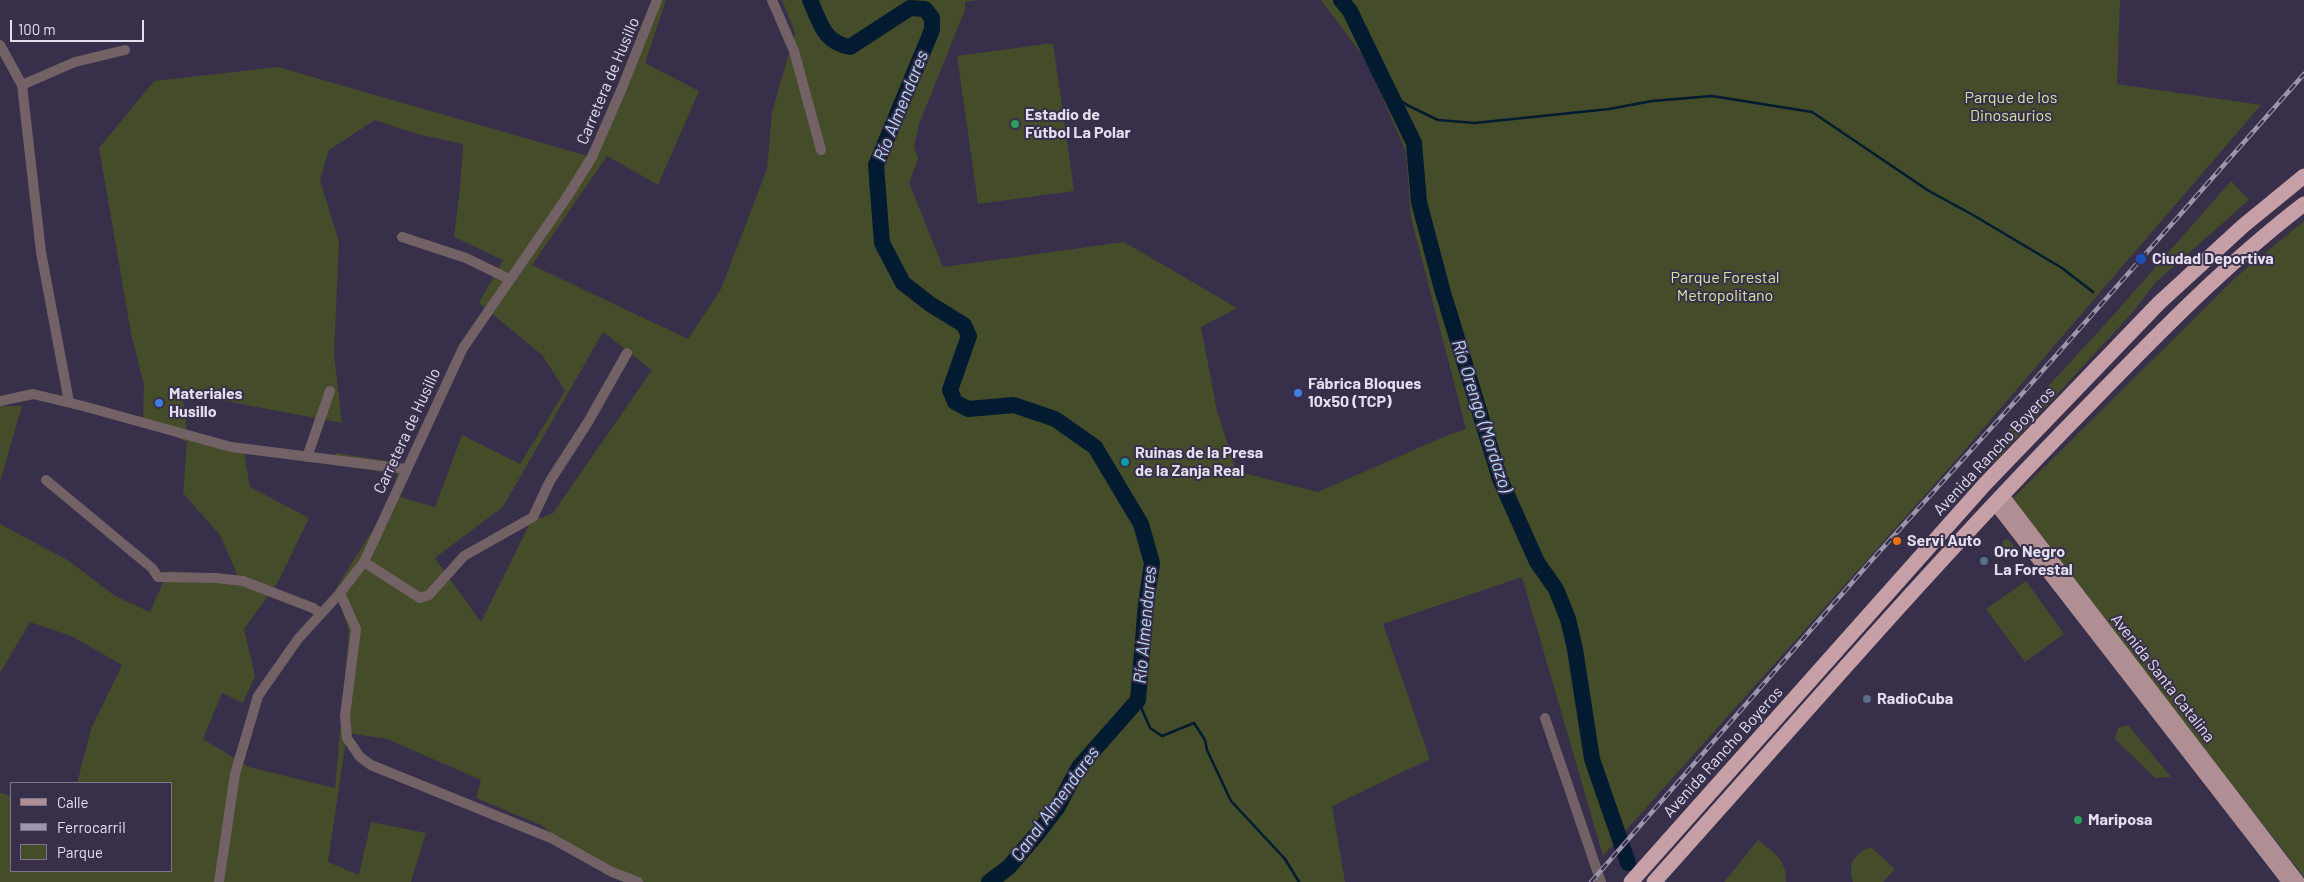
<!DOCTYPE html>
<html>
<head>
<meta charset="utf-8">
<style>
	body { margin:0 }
	#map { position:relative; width:2304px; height:882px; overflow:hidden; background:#382f4a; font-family:Barlow,sans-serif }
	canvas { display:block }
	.legend { position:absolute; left:10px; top:782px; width:162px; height:90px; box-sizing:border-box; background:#382f4a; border:1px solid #7c758c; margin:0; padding:6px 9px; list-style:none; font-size:15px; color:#e3def0 }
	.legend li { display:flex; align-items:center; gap:10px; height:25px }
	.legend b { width:25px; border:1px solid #7c758c }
	.scale { position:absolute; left:10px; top:20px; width:134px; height:22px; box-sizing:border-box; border:2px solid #e3def0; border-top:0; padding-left:6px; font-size:15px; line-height:18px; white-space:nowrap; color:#e3def0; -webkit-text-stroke:4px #382f4a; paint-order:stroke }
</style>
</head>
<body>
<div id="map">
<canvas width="2304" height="882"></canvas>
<ul class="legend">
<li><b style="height:6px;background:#af8e94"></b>Calle</li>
<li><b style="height:6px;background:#9c95ab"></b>Ferrocarril</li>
<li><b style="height:14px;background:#454c2a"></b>Parque</li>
</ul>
<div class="scale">100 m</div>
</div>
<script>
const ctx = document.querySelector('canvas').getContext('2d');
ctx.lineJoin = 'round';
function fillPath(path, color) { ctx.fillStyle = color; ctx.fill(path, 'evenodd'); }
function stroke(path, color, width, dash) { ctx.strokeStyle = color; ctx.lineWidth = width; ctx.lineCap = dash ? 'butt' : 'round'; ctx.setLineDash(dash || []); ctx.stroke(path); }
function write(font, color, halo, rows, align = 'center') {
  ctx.font = font + ' Barlow,sans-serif'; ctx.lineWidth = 4; ctx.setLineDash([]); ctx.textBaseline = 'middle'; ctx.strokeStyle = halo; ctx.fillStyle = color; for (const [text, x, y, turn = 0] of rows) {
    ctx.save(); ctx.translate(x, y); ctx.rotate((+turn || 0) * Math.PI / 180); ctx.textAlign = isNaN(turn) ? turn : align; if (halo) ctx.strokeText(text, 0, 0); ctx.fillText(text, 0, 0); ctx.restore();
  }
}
fillPath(new Path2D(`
	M657 0H666L645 63 699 91 658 185 607 156 532 265 688 339 721 289 767 169 772 112 795 33 782 0H979L965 2V10L919 124 914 147 918 158 909 183 943 267 1124 242 1237 308 1201 327 1217 411 1236 471 1318 492 1448 435 1466 429 1411 218 1406 152 1366 60 1321 0H2120L2117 84 2261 105 1951 466 1603 856 1522 577 1383 624 1430 759 1332 806 1345 882H638L578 853 541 825 476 798 481 780 387 739 347 733 328 862 359 875 371 822 426 833 411 882H0V793L11 796V871H171V783H77L91 729 122 665 71 636 30 622 0 673V524L69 561 115 596 150 612 168 571 238 576 220 535 183 493 187 442 143 420 144 385 131 333 99 148 154 81 278 67 591 157ZM375 120 417 134 463 144 460 189 454 237 503 260 479 303 543 356 565 391 520 464 462 435 435 507 400 497 412 465 336 453 334 465 398 474 385 510 335 590 349 631 335 788 249 767 203 739 222 693 243 703 255 676 244 629 278 582 309 518 250 487 243 447 187 430 182 393 342 423 334 354 339 242 320 180 329 150ZM603 332 652 370 553 513 542 518 533 517 481 622 435 558 503 507Z
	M1053 43 1074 191 978 204 957 56Z
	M2231 181 2249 200 2156 282 2133 312 1993 464 1984 456 2110 319Z
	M2304 221V877L2011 500 2236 277Z
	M0 406H22L0 482Z
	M2008 539 2017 550 2016 553H2010L2003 546V540Z
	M2026 581 2064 634 2025 662 1986 609Z
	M2128 725 2171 777 2155 778 2115 739 2118 728Z
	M1758 840C1772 851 1788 861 1786 882H1724Z
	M1871 847 1895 869 1883 882H1853C1847 864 1854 853 1871 847Z`), '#454c2a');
stroke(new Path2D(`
	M1392 94 1407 105 1438 120 1475 123 1609 109 1652 101 1712 96 1812 112 1929 191 1973 215 2062 268 2093 292
	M1138 700 1150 728 1162 736 1194 723 1205 740 1207 750 1231 801 1285 859 1299 882`), '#021b30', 2.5);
stroke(new Path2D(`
	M810 0C820 22 823 42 850 47L910 8 925 9 932 18V30L876 165 882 243 903 283 930 304 964 325 969 336 950 390 955 402 968 409 1014 405 1055 419 1095 447 1141 524 1152 563 1146 604 1138 700 1079 767 1057 808 1037 834 1009 867 989 882
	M1341 0 1350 11 1414 143 1419 202 1442 289 1500 479 1537 562 1556 589 1568 619 1575 649 1592 759 1628 863`), '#021b30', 16);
stroke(new Path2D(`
	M772 0 794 51 821 150
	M0 45 22 85 41 252 69 402
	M22 85 75 62 125 50
	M402 237 466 258 509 279
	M0 401 33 394 83 406 231 447 406 469
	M307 457 330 391
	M46 480 152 568 158 577 216 578 243 581 313 608 321 614
	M364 562 420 598 429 595 464 556 533 517 550 481 588 422 627 353
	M340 593 356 629 345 716 347 738 360 757 371 765 551 838 612 872 638 882
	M1545 718 1601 882
	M219 882 235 774 258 696 298 639 340 593 364 562 463 348 567 197 592 157 622 88 657 0`), '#736265', 10);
stroke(new Path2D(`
	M2002 494 2299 882
	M1994 503 2288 882`), '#af8e94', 12);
stroke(new Path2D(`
	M1631 882 1985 484 2159 303 2243 226 2304 176
	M1654 882C1795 725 1932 565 2080 414 2152 340 2222 267 2304 204`), '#c79fa7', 15);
const rail = new Path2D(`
	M1591 882 1870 562 2030 385 2304 74`);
stroke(rail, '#9c95ab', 4.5);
stroke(rail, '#382f4a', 2.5, [8]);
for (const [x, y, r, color] of [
	[1015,124,5,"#2e9e5b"],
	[2141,259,6,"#1a4fb4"],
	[1298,393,5,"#3f7fe0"],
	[159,403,5,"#3f7fe0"],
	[1125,462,5,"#0f9aa8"],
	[1897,541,5,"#e8710a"],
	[1984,561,5,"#5c6f8a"],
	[1867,699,5,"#5c6f8a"],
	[2078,820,5,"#2e9e5b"]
]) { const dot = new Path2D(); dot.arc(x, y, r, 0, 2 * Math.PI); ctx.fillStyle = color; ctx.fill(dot); stroke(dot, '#382f4a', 2); }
write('16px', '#e3def0', '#382f4a', [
	["Carretera de Husillo",608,81,-67],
	["Carretera de Husillo",407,431,-65],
	["Avenida Rancho Boyeros",1994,451,-47],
	["Avenida Santa Catalina",2163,678,52],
	["Avenida Rancho Boyeros",1723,752,-48]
]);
write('16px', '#d5e49c', '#382f4a', [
	["Parque de los",2011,98],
	["Dinosaurios",2011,116],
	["Parque Forestal",1725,278],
	["Metropolitano",1725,296]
]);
write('bold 16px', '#e3def0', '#382f4a', [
	["Estadio de",1025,115],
	["Fútbol La Polar",1025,133],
	["Ciudad Deportiva",2152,259],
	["Fábrica Bloques",1308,384],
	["10x50 (TCP)",1308,402],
	["Materiales",169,394],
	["Husillo",169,412],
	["Ruinas de la Presa",1135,453],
	["de la Zanja Real",1135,471],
	["Servi Auto",1907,541],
	["Oro Negro",1994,552],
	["La Forestal",1994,570],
	["RadioCuba",1877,699],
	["Mariposa",2088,820]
], 'left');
write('italic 18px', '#b7d9f9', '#382f4a', [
	["Río Almendares",901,106,-68],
	["Río Orengo (Mordazo)",1482,416,72],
	["Río Almendares",1145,625,-85],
	["Canal Almendares",1055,804,-54]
]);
</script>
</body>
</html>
